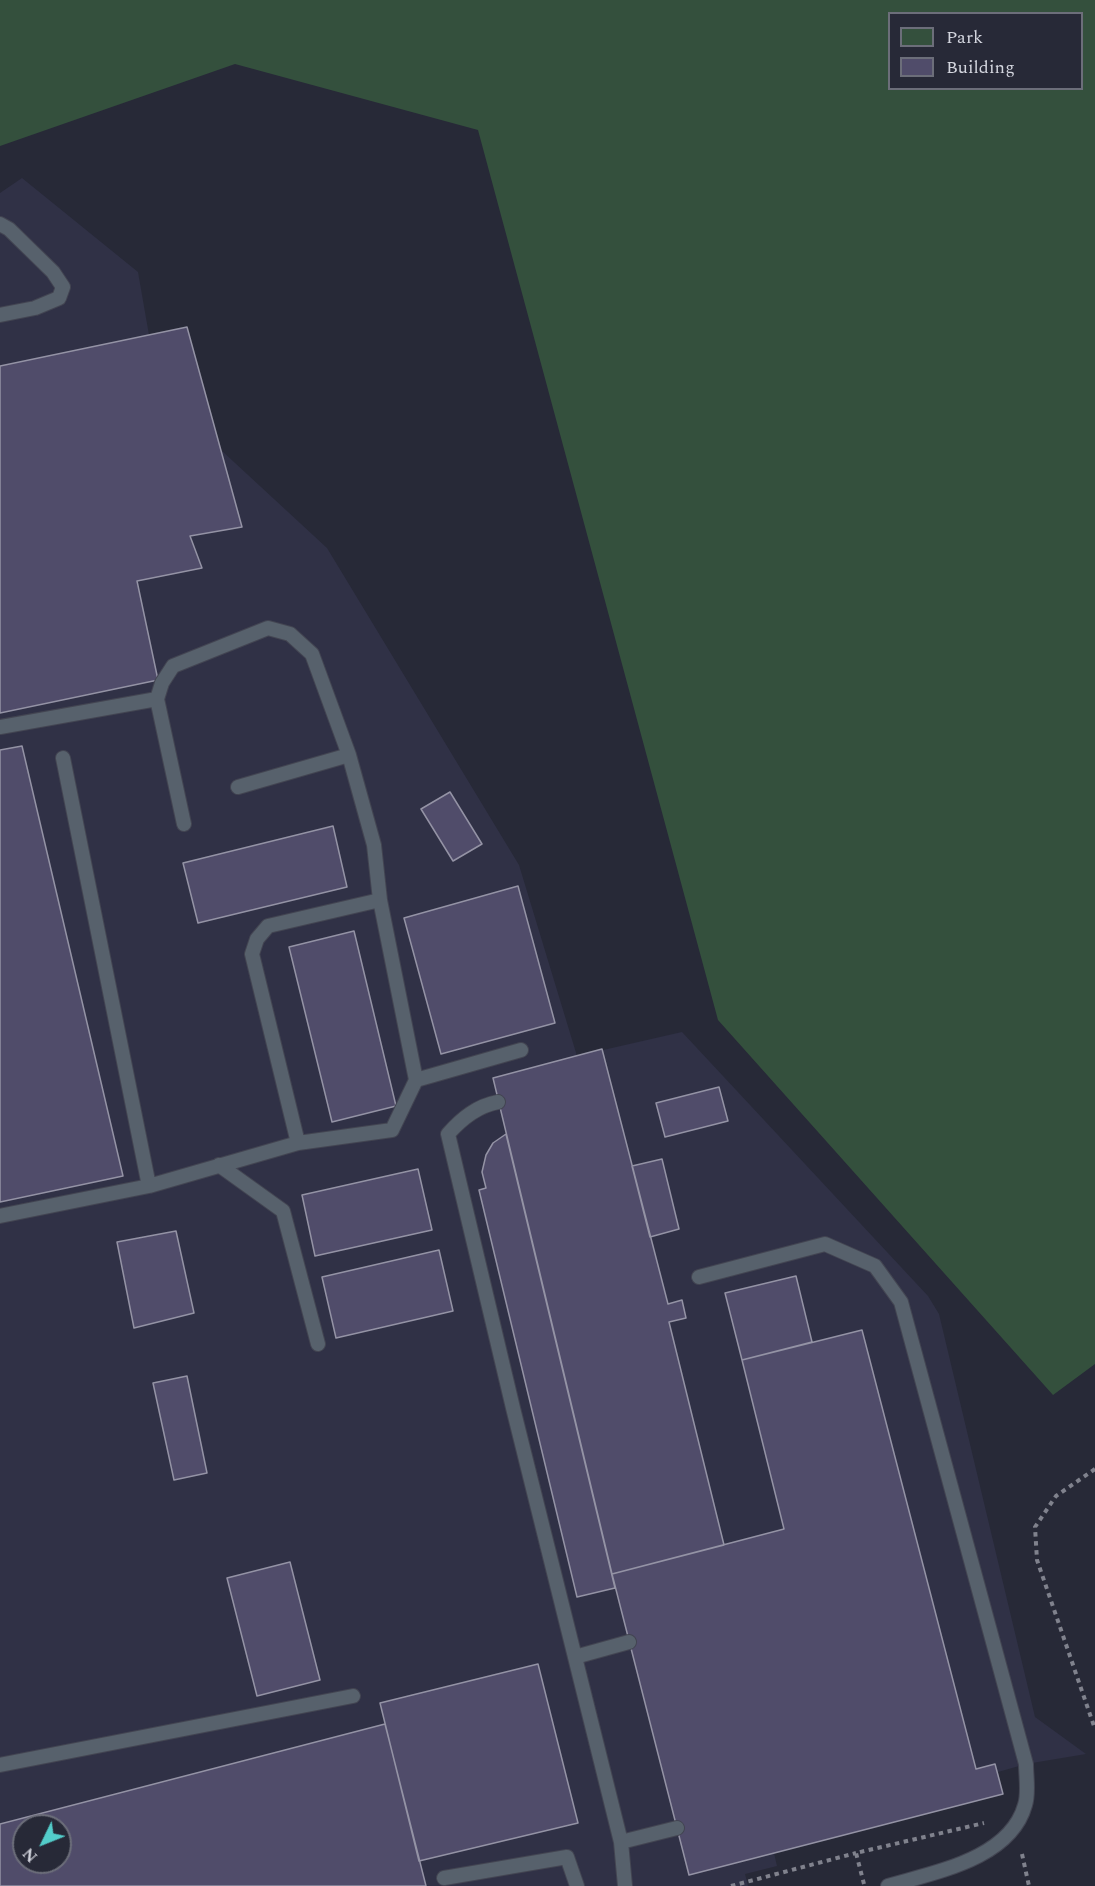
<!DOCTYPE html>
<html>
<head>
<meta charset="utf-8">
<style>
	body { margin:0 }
	#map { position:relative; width:1095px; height:1886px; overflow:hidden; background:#272937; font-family:Spectral,serif }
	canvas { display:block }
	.legend { position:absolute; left:888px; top:12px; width:195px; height:78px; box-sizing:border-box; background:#272937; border:2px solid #6c6e7a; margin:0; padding:8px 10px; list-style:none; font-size:18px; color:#d3d5de }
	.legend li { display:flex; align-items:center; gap:12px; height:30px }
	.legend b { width:30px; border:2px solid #6c6e7a }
	.north { position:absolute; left:12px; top:1814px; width:60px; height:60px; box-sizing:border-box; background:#272937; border:2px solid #6c6e7a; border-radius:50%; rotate:227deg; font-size:16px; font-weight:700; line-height:24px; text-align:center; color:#d3d5de }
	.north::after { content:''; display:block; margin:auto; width:21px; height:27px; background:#53cdca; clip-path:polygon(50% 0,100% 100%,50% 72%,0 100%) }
</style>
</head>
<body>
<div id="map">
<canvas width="1095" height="1886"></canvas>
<ul class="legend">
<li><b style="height:16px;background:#34503d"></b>Park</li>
<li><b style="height:16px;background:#504c6a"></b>Building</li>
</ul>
<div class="north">N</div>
</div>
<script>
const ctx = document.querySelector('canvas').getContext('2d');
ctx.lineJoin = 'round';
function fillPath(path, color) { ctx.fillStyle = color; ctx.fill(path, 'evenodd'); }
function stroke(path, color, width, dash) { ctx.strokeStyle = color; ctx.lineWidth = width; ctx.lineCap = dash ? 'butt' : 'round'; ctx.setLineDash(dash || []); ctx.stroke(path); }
fillPath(new Path2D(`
	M22 178 138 272 149 335 187 327 221 450 327 548 519 865 577 1056 682 1032 928 1296 939 1314 1035 1717 1086 1754 1026 1764 998 1772 1003 1794 774 1853 777 1866 745 1874 748 1886H0V193ZM24 1826H60V1862H24Z`), '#303146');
fillPath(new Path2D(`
	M0 0H1095V1364L1053 1395 718 1020 478 130 235 64 0 146ZM890 14H1082V88H890Z`), '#34503d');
const building = new Path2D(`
	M187 327 242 527 190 536 202 568 137 581 158 680 0 713V366Z
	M22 746 123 1176 0 1202V750Z
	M450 792 482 844 453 861 421 809Z
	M333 826 347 887 198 923 183 863Z
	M518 886 555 1023 441 1054 404 918Z
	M354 931 396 1106 332 1122 289 947Z
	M602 1049 668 1304 682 1300 686 1318 669 1322 724 1545 612 1574 493 1078Z
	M719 1087 728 1121 665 1137 656 1103Z
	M506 1134 615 1588 577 1597 479 1190 486 1188 482 1172 486 1155 493 1143Z
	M662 1159 679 1229 650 1237 632 1166Z
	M418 1169 432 1230 315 1256 302 1195Z
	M176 1231 194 1313 134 1328 117 1242Z
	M439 1250 453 1311 336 1338 322 1277Z
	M796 1276 812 1342 742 1360 725 1293Z
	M862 1330 976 1769 995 1764 1003 1794 689 1875 612 1574 784 1529 742 1360Z
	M187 1376 207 1473 174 1480 153 1383Z
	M290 1562 320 1680 257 1696 227 1578Z
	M538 1664 578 1823 419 1861 380 1703Z
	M385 1724 426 1886H0V1824ZM24 1826H60V1862H24Z`);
fillPath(building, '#504c6a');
stroke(building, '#9493a5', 1.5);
const lane = new Path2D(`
	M0 224 9 229 53 272 63 287 59 298 35 308 0 315
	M0 727 157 699
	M63 758 149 1186
	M238 787 349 755
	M416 1080 521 1050
	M498 1102C477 1106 462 1118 448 1134L513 1408 621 1842 625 1886
	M298 1143 252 954 257 939 268 926 380 900
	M219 1165 283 1211 318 1344
	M0 1216 149 1186 298 1143 392 1130 416 1080 380 900 374 845 349 755 312 654 290 634 268 628 173 666 162 683 157 699 184 824
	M699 1277 825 1244 875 1266 901 1302 1026 1764C1026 1777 1029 1793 1025 1805 1010 1859 935 1872 888 1886
	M575 1657 629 1642
	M0 1765 353 1696
	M621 1842 677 1828
	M444 1878 567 1857 577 1886`);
stroke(lane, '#434552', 16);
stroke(new Path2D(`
	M1095 1469 1056 1496 1035 1527 1037 1560 1095 1729
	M1022 1854 1029 1886
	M864 1884 856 1853 984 1823
	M731 1886 856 1853`), '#80828d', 4, [4.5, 4.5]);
stroke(lane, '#57616c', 14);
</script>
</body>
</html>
